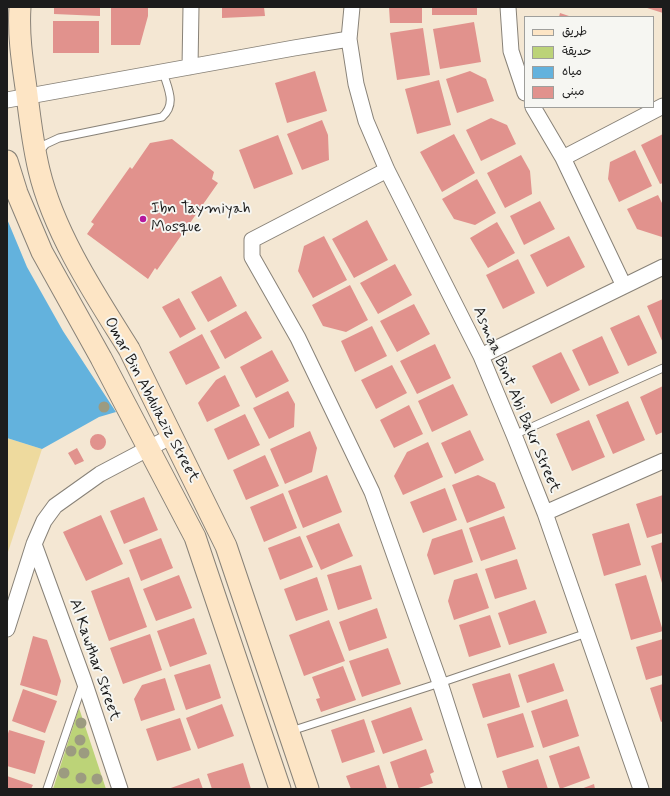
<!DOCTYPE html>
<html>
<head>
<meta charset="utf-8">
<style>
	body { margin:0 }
	#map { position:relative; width:670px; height:796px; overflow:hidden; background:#f4e7d3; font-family:Mynerve,"Playpen Sans Arabic",sans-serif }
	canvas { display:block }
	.frame { position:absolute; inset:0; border:8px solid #1c1c1c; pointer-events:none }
	.legend { position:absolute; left:524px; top:16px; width:130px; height:92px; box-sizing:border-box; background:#f6f6f2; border:1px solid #9f9f9c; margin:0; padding:5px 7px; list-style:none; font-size:12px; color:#1c1c1c }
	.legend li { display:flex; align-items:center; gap:8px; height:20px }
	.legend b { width:20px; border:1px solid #9f9f9c }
</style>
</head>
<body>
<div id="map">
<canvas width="670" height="796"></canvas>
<div class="frame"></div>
<ul class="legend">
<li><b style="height:5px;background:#fde5c5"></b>طريق</li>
<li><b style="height:11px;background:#bcd378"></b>حديقة</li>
<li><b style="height:11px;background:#63b2dd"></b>مياه</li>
<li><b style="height:11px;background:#e1928d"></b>مبنى</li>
</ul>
</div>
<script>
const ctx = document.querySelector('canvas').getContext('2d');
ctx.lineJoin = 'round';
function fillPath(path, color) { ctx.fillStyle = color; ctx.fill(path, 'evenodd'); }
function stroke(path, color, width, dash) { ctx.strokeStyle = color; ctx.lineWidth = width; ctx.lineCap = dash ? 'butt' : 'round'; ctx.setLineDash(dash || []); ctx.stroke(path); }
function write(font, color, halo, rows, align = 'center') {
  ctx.font = font + ' Mynerve,sans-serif'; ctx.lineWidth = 4; ctx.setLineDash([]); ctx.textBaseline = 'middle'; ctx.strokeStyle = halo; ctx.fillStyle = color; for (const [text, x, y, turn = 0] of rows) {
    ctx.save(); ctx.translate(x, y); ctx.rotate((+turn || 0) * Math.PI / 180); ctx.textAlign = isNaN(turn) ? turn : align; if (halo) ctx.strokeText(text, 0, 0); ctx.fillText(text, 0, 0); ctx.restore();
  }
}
fillPath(new Path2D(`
	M79 708 106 789H53Z`), '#bcd378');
fillPath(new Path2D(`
	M7 438 42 449 7 555Z`), '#eeda9e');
fillPath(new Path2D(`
	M7 219 27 267 63 331 116 412 99 417 42 449 7 438Z`), '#63b2dd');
fillPath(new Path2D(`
	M54 7H100V16L54 14Z
	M111 7H148V16L140 45H111Z
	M222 7H264L265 16 222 18Z
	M389 7H422V23H390Z
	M432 7H477V15H432Z
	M644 7H663V13Z
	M560 13 572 17H559Z
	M53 21H99V53H53Z
	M474 22 481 62 440 69 433 29Z
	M423 28 430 75 397 80 390 33Z
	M315 71 327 111 287 123 275 83Z
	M470 71 486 79 494 101 457 113 446 79Z
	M439 80 451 125 417 134 405 89Z
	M491 118 507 125 516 144 481 161 466 130Z
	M322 120 328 135 329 160 302 170 287 134Z
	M454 134 475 173 442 192 420 152Z
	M663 134V183L660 184 641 145Z
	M278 135 293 174 254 189 239 150Z
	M172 139 214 172 212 179 218 183 157 270 155 268 148 279 87 234 94 224 91 222 130 167 132 169 150 143Z
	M635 150 652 186 619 202 608 179 610 162Z
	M521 155 530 171 532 194 505 208 487 173Z
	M477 179 496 213 475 225 454 219 442 199Z
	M658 195 663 205V236L662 237 637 229 627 209Z
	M540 201 555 229 524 245 510 216Z
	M367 220 388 260 354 278 332 239Z
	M497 222 515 253 488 268 470 238Z
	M324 236 347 280 313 298 298 271 304 246Z
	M569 236 585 267 547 287 530 255Z
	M518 259 535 293 503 309 486 275Z
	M395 264 412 295 378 314 360 283Z
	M221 276 237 306 208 322 191 292Z
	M350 285 368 320 346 332 323 326 312 305Z
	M179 298 196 329 180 338 162 307Z
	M663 299V343L647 306Z
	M414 304 430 334 397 352 380 321Z
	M246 311 262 338 225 359 210 331Z
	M639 315 657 353 628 366 610 328Z
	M372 326 387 356 355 372 341 341Z
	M202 334 220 368 186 385 169 352Z
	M602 336 619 373 589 386 572 350Z
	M435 344 451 378 417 394 400 361Z
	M272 350 289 381 256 398 240 367Z
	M561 352 580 390 551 404 532 366Z
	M392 365 407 393 376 409 361 380Z
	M225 375 240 406 207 422 198 403 216 380Z
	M453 384 468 415 432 432 418 401Z
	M663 386V432L656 435 640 397Z
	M288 391 295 404 294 427 269 439 253 408Z
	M628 401 645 440 613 454 596 415Z
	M409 405 423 434 394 448 380 420Z
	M245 414 260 445 228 460 214 429Z
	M589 420 605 457 572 471 556 434Z
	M470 430 484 460 455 474 441 443Z
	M310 431 317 448 312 472 285 484 270 449Z
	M90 442a8 8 0 1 1 16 0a8 8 0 1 1-16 0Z
	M428 442 443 477 403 495 394 476 407 452Z
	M77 448 84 461 75 465 68 453Z
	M265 455 279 486 246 500 233 470Z
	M327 475 342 512 303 528 288 491Z
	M478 475 495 483 505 508 467 523 452 485Z
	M445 488 457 520 423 533 410 502Z
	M283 493 297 528 264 542 250 507Z
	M663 495V533L647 538 636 504Z
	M144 497 158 530 124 544 110 511Z
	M101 515 123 564 86 581 63 532Z
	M504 516 516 549 481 561 469 528Z
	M339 523 353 556 321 570 306 536Z
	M629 523 641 565 604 576 592 534Z
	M462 529 473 562 434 575 427 555 432 539Z
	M300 536 313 567 280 580 268 548Z
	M161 538 173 568 141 581 129 550Z
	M663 542V582L662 583 651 546Z
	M517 559 527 589 495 599 485 569Z
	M361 565 372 599 338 610 327 575Z
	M477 573 489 608 454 620 448 601 454 580Z
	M179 575 192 608 156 621 143 589Z
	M646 575 663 631 631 640 615 584Z
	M129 577 147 627 109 641 91 591Z
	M317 577 328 610 296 621 284 589Z
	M535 600 547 633 509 645 498 613Z
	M377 608 387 638 349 651 339 622Z
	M490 615 501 647 469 657 459 625Z
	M194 618 207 654 170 667 157 631Z
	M329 620 345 661 304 676 289 635Z
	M150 634 162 670 123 684 110 648Z
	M33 636 47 640 61 681 57 696 20 685Z
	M663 639V675L646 680 636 647Z
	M388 648 401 684 362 697 349 661Z
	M554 663 564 691 527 703 518 675Z
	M210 664 221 698 186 710 174 675Z
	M343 666 356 700 321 712 316 699 320 698 312 677Z
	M510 673 520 707 483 718 472 684Z
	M165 678 175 710 141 721 134 699 142 685Z
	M663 684V721L661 722 650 688Z
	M23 689 57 701 45 733 12 721Z
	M567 699 579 736 543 748 531 711Z
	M222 704 234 736 198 749 186 718Z
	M411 707 423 740 383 754 371 721Z
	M523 713 534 747 497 758 487 724Z
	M180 718 191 750 157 761 146 729Z
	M364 719 375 752 342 763 331 730Z
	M9 730 45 741 35 774 7 766V737Z
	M579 746 590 778 560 789 549 756Z
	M426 749 434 772 430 774 433 783 416 789H399L390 762Z
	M538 759 548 789H508L502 771Z
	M243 763 251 789H212L207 774Z
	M379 765 387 789H351L346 776Z
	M7 776 33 785 31 789H7Z
	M199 778 203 789H168Z
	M594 784 595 789H581Z`), '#e1928d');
const lane = new Path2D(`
	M39 152 46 144 59 138 162 117C177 104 168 89 163 72
	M514 435 663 368
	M291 731 440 683 587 633
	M47 789 83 683`);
const street = new Path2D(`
	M352 7 349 39 356 84 366 121 387 170 481 356 514 435 545 513 641 789
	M508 7 511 51 525 93
	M190 67 191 7
	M7 100 294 48 349 39
	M533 107 563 158 624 286
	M563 158 663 106
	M387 170 252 240V257L298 338 372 492 440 683 474 789
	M481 356 663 267
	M545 513 663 461
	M34 544 84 681 120 789
	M7 629 34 544 44 521 55 506 100 474 172 436`);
const secondary = new Path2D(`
	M20 7C18 37 23 66 27 95 30 120 33 145 39 170 54 233 95 295 129 349L226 546 308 789
	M7 161 17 193 42 252 101 358 195 537 280 789`);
stroke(lane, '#888278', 9);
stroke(street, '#888278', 17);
stroke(secondary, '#888278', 23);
stroke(lane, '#fff', 7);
stroke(street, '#fff', 15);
stroke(secondary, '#fde5c5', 21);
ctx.fillStyle = '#9c9b80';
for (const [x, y] of [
	[104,407],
	[81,723],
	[80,740],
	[71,751],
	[84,753],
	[64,773],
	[81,778],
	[97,779]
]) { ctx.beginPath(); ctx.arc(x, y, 5.5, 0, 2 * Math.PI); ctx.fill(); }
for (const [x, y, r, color] of [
	[143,219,4,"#b5179e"]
]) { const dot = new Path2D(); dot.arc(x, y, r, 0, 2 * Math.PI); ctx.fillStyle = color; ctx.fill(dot); stroke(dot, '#f6f6f2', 1.5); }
write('16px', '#1c1c1c', '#f6f6f2', [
	["Ibn Taymiyah",151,210],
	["Mosque",151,228]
], 'left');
write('16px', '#1c1c1c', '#f6f6f2', [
	["Omar Bin Abdulaziz Street",151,400,62],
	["Asmaa Bint Abi Bakr Street",516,400,67],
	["Al Kawthar Street",94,660,71]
]);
</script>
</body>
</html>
